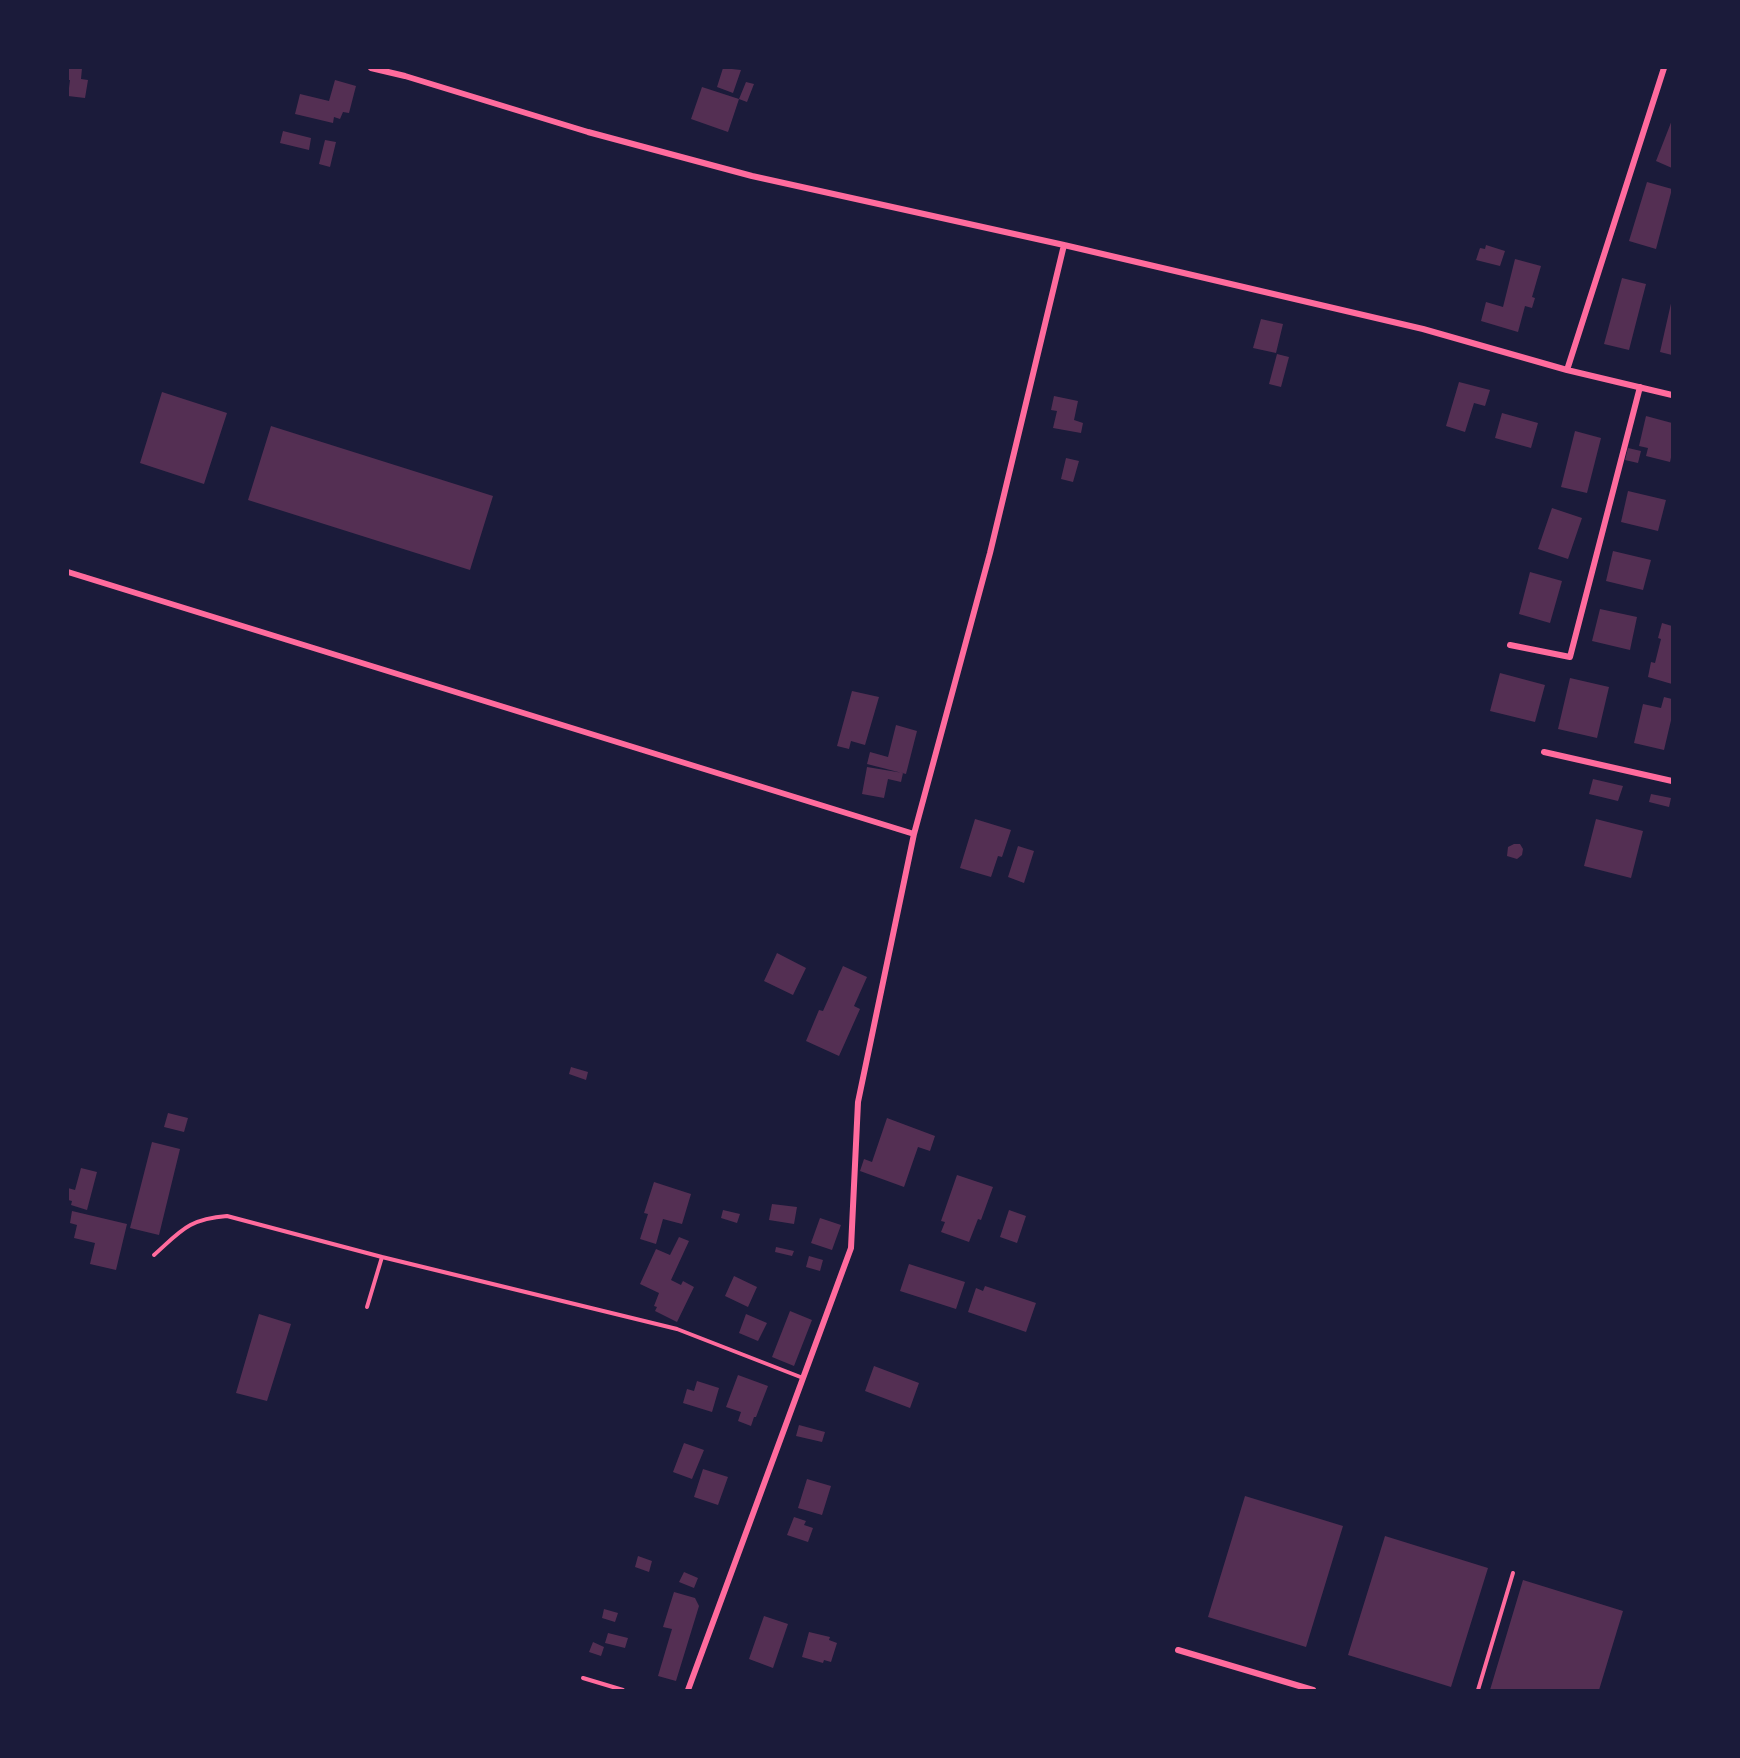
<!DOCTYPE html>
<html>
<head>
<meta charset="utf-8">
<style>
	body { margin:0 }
	#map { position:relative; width:1740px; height:1758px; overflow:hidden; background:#1b1b3a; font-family:"Titillium Web",sans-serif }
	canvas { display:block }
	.frame { position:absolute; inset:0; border:69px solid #1b1b3a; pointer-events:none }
</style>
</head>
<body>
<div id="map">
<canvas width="1740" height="1758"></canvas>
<div class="frame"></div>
</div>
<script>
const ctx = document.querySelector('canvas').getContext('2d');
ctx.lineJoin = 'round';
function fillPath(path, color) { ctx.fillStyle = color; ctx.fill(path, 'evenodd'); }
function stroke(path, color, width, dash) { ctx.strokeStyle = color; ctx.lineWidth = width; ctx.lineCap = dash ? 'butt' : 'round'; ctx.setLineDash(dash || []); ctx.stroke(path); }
fillPath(new Path2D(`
	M68 68H82L81 79 88 80 85 98 68 96 70 80H68Z
	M723 68 741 70 733 93 717 87Z
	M335 80 356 86 349 113 343 112 340 119 334 117 333 123 295 114 300 94 329 101Z
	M746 82 754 84 747 102 739 99 728 132 691 119 702 87 739 99Z
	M1672 120V168L1656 161Z
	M283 131 311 138 309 150 280 143Z
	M325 140 336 142 330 167 319 164Z
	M1647 182 1672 189 1656 249 1629 241Z
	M1486 245 1505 251 1500 266 1476 260 1480 248 1485 249Z
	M1515 259 1541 266 1532 297 1535 298 1532 308 1525 306 1518 332 1481 321 1486 302 1503 307Z
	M1622 278 1646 284 1629 350 1604 344Z
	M1672 299V355L1660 352Z
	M1261 319 1283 324 1276 353 1253 348Z
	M1277 354 1289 357 1281 387 1269 384Z
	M1459 382 1490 390 1485 406 1474 403 1465 432 1446 426Z
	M162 392 227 413 204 484 140 463Z
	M1054 396 1078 401 1074 420 1083 423 1081 433 1053 428 1057 411 1051 410Z
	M1502 413 1538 423 1531 448 1495 438Z
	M1646 416 1672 423V453L1670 462 1646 456 1648 448 1639 446Z
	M271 426 493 496 470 570 248 500Z
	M1575 431 1601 438 1587 493 1561 487Z
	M1628 448 1641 451 1638 463 1625 460Z
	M1066 458 1079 461 1073 482 1061 479Z
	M1628 491 1666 500 1658 531 1621 522Z
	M1552 508 1582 518 1568 559 1538 549Z
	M1613 551 1651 560 1643 590 1606 581Z
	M1530 572 1562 581 1550 623 1519 614Z
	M1600 609 1637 617 1630 650 1592 641Z
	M1662 623 1672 626V684L1648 677 1651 662 1655 663 1661 639 1658 638Z
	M1500 673 1545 685 1535 722 1490 711Z
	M1570 678 1609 687 1597 738 1558 729Z
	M852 691 879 697 865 745 851 741 849 749 837 746Z
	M1664 697 1672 699V716L1664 750 1634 743 1643 704 1661 708Z
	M896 725 917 731 906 774 867 764 870 752 888 757Z
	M867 767 903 773 901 782 888 779 884 798 862 794Z
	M1593 779 1623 786 1618 801 1589 794Z
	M1651 794 1671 798 1669 807 1649 802Z
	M975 819 1011 830 1002 857 998 856 991 877 960 868Z
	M1596 819 1643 831 1631 878 1584 866Z
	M1514 844H1520L1523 849 1522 855 1517 859 1507 856 1508 847Z
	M1018 846 1034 851 1024 883 1008 877Z
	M777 953 806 968 793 995 764 981Z
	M843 966 867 977 854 1006 860 1009 839 1056 806 1041 819 1010 823 1011Z
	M571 1067 588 1072 586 1080 569 1074Z
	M168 1113 188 1118 184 1132 164 1127Z
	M887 1118 935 1136 930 1151 918 1147 904 1187 860 1171 864 1159 872 1162Z
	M152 1142 180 1149 159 1235 130 1228Z
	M81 1168 97 1172 87 1210 71 1205 72 1201 68 1200V1188L75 1190Z
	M957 1175 993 1187 981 1220 978 1219 969 1242 941 1232 945 1222 941 1221Z
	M654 1182 691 1194 682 1224 663 1219 656 1244 640 1239 648 1214 644 1213Z
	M772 1204 797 1207 794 1224 769 1220Z
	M723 1210 740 1214 737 1223 721 1218Z
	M1009 1210 1026 1216 1017 1243 1000 1237Z
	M72 1211 127 1224 116 1270 90 1264 95 1243 74 1238 77 1225 70 1223Z
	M820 1218 841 1225 832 1250 811 1243Z
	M679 1237 689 1241 671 1280 681 1285 683 1281 694 1287 677 1322 655 1311 657 1307 654 1306 659 1293 640 1284 656 1249 670 1255Z
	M776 1247 794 1251 792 1256 775 1252Z
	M809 1256 823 1260 820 1271 806 1267Z
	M909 1264 965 1282 956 1309 900 1291Z
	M734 1276 757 1287 748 1307 725 1296Z
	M985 1286 1036 1303 1026 1332 968 1312 976 1288 983 1291Z
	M790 1311 812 1320 794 1366 772 1357Z
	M259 1314 291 1324 267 1401 236 1393Z
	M746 1314 767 1323 758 1341 739 1333Z
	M874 1366 919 1383 910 1408 865 1391Z
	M738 1375 768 1386 756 1417H754L751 1426 738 1421 741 1412 726 1407Z
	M697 1381 719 1388 712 1412 683 1403 687 1389 694 1391Z
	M799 1425 825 1432 822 1442 796 1436Z
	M684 1443 704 1450 692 1479 673 1472Z
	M703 1469 728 1477 718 1505 694 1497Z
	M807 1479 831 1486 822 1515 798 1508Z
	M1245 1496 1343 1526 1306 1647 1208 1617Z
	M794 1517 806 1521 804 1525 813 1528 808 1542 787 1535Z
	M1385 1536 1488 1568 1451 1687 1348 1655Z
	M638 1556 652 1561 649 1572 635 1567Z
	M684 1572 698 1578 694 1588 679 1582Z
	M1523 1580 1623 1611 1599 1690H1490Z
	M674 1592 695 1598 699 1606 676 1681 658 1676 672 1629 663 1627Z
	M604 1609 618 1613 615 1622 602 1618Z
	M764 1616 788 1624 773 1668 749 1659Z
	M809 1632 830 1637 829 1640 837 1643 831 1662 824 1660 823 1663 802 1657Z
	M608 1633 628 1638 625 1648 605 1643Z
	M593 1642 604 1647 601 1656 589 1652Z`), '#542f53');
stroke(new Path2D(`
	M154 1255C181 1231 188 1219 227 1216L382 1257 677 1329 803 1378
	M367 1307 382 1257
	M583 1678 623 1690
	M1478 1690 1513 1573`), '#ff6b9d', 4);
stroke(new Path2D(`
	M371 68 405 76 588 132 752 176 1064 245 1423 329 1567 370 1672 395
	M1567 370 1664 68
	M68 572 914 834
	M1510 645 1570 657 1640 387
	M1544 752 1672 781
	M1178 1650 1313 1690
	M688 1690 851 1248 858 1102 914 834 990 553 1064 245`), '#ff6b9d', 6);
</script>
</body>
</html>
